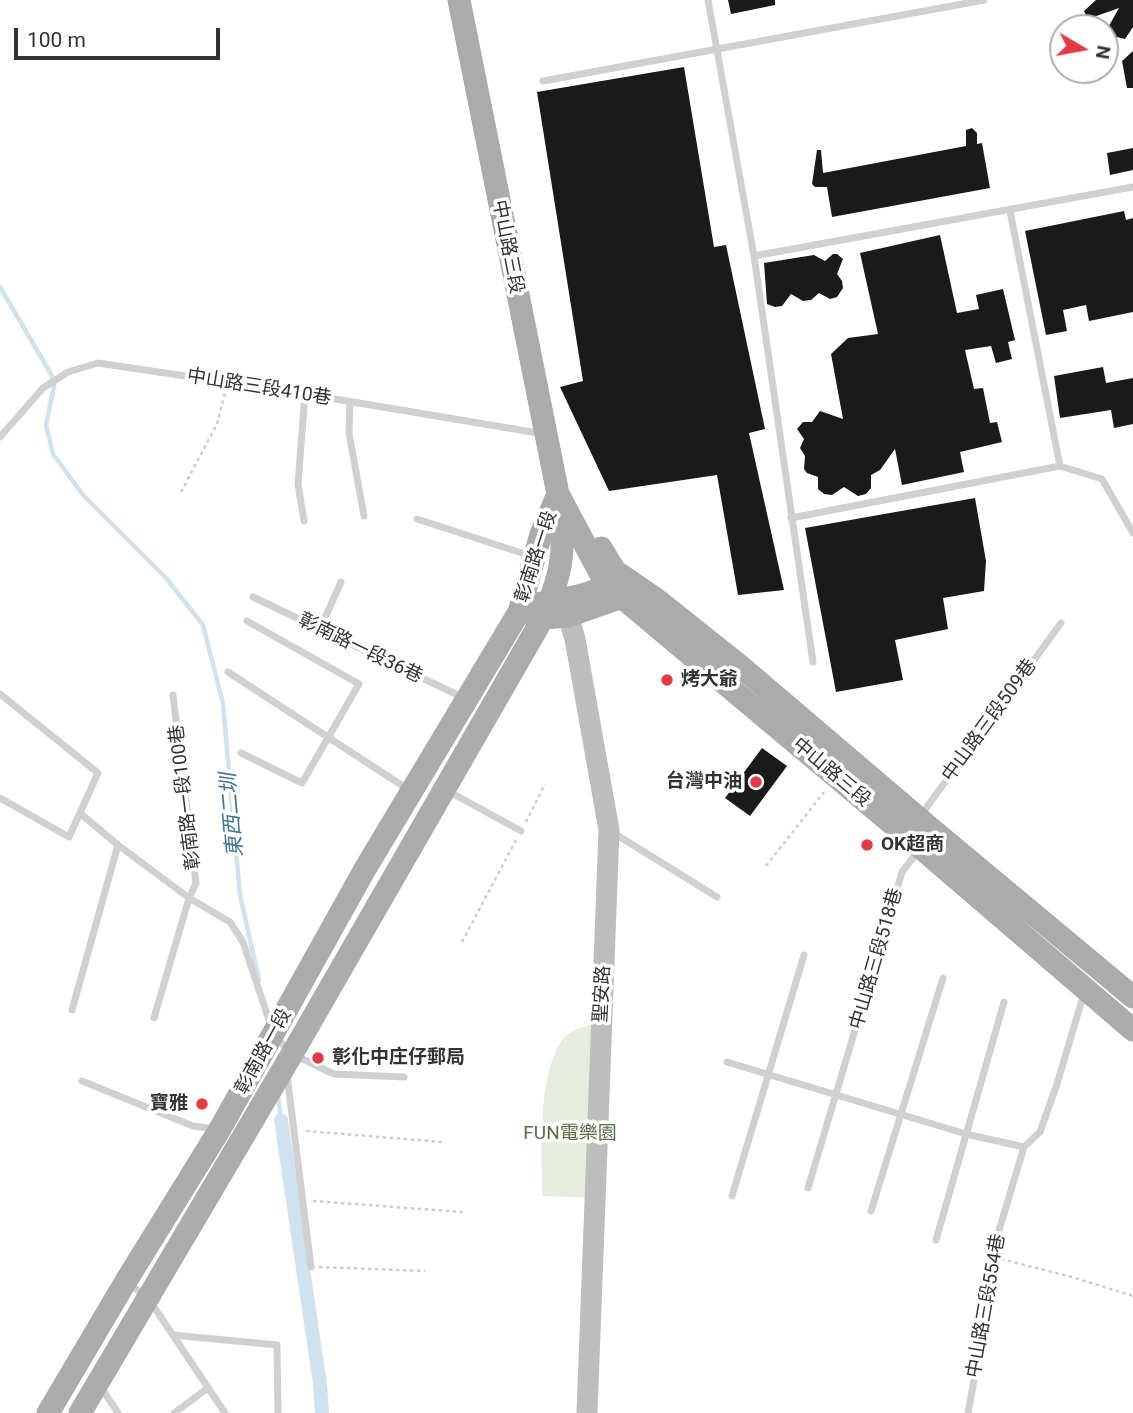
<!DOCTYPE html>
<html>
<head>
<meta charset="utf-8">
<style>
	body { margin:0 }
	#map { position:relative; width:1133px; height:1413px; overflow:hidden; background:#fff; font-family:Roboto,sans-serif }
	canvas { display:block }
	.north { position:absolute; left:1049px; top:14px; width:70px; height:70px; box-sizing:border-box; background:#fff; border:2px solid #adadad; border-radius:50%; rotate:100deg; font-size:19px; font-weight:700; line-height:28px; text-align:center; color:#333 }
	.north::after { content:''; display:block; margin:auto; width:24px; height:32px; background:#e63946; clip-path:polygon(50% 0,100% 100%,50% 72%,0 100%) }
	.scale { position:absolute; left:14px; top:28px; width:206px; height:32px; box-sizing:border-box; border:4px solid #333; border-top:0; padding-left:9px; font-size:21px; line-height:24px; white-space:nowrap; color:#333; -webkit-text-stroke:5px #fff; paint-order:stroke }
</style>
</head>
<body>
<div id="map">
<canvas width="1133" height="1413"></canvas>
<div class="north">N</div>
<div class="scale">100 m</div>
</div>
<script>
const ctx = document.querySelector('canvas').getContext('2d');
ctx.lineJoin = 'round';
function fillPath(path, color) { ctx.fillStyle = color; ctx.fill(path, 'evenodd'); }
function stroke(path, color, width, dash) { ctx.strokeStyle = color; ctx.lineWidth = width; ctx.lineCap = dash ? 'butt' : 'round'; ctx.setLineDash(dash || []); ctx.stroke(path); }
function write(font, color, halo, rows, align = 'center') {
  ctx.font = font + ' Roboto,"Noto Sans TC",sans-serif'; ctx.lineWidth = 7; ctx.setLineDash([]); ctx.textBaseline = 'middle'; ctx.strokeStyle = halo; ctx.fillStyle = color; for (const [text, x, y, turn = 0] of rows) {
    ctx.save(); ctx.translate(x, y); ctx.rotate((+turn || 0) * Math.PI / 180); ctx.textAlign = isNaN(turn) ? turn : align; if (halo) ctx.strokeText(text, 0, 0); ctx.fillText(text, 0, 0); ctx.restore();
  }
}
fillPath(new Path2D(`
	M601 1023 595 1198 542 1196C542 1153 537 1076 562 1040 571 1029 588 1025 601 1023Z`), '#e6ecdf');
stroke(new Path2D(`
	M0 287 55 381 46 425 53 454 83 495 166 578 203 625 223 704 240 895 259 980
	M278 1096 281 1120`), '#cfe2ee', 4.5);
stroke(new Path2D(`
	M281 1120 320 1384 322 1413`), '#cfe2ee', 14);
fillPath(new Path2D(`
	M728 0H775V5L731 14Z
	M1096 0H1133V27L1125 39 1117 37 1105 44V33L1119 8 1088 19 1084 11Z
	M1133 51V88H1127L1122 61Z
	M684 67 714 247 726 245 765 429 749 433 784 590 738 595 717 475 609 491 560 387 583 381 537 92Z
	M972 128 977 133V144L982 143 990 188 832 217 827 187H815L812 184 817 150H821L823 173 966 146V130Z
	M1133 148V170L1110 175 1107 153Z
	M1124 211 1126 220 1133 218V312L1089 321 1086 305 1063 310 1067 331 1046 335 1025 231Z
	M940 235 957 313 979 309 976 295 1003 289 1015 340 1008 342 1012 359 996 363 991 346 965 350 974 389 983 388 990 423 997 422 1002 442 960 452 964 472 902 485 895 449 880 470 871 475V488L866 494 858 496 844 487 832 495 824 494 818 489V477L807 473 804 469 805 456 800 448 804 439 797 429 803 422H812L820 411 843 419 831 354 848 338 878 334 860 253Z
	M833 254H837L843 259 837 274 842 281 843 288 837 297 830 299 819 293 811 300 803 301 791 294 782 306 775 307 767 304 764 263 814 255 825 261Z
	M1103 367 1106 383 1133 378V424L1114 428 1111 410 1060 418 1054 376Z
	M975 498 986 561 984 591 943 598 948 629 895 640 903 680 836 692 805 528Z
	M762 748 787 766 750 816 725 798Z`), '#1a1a1a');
stroke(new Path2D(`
	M181 492 217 424 225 393
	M526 822 545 784
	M766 866 824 792
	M462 942 516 840
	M306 1131 442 1142
	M313 1201 463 1212
	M1001 1259 1072 1277 1133 1296
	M319 1267 425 1271`), '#cdcdcd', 2.5, [3.5, 3.5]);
stroke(new Path2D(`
	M708 0 754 256 813 662
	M543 81 984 0
	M754 256 1133 187
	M350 403 349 433 364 516
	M0 437 43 388 68 372 98 363 305 394 544 434
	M1060 466 1102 479 1133 533
	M791 518 1060 466 1010 211
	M417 519 531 556
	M304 521 298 484 305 394
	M253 597 464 698
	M320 629 341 582
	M228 672 409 790
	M0 694 98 773 69 837 0 798
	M241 753 302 783 359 684 247 621
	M448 791 521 831
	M81 814 118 845 189 898 230 922 243 942 271 1026
	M921 815 1061 623
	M612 832 717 897
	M72 1010 118 845
	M154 1018 189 898 196 883 173 695
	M276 1037 292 1054 334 1074 404 1077
	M727 1062 966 1134 1024 1147
	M287 1075 311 1267
	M82 1081 193 1126 216 1129
	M808 1188 902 872 919 850
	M732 1196 804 955
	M871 1211 943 978
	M936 1240 1004 1002
	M129 1284 148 1298 225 1413
	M173 1335 277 1345 278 1413
	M100 1386 118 1413
	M174 1413 208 1388
	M968 1413 981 1343 991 1257 1024 1147 1040 1132 1057 1084 1084 993`), '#d0d0d0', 7);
stroke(new Path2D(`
	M564 601 575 639 609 830 587 1413`), '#bdbdbd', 21);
stroke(new Path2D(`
	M459 0 558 494 606 584 921 848 1133 1030
	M601 548 615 571 656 599 739 665 929 827 1133 997
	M538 604C560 597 595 599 610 579
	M532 615 543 618 568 616 620 598 627 589
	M48 1413 126 1281 220 1129 365 869 519 612 541 534 558 494
	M80 1413 292 1054 543 618C560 577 566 555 560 511`), '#ababab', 23);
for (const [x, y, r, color] of [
	[667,680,7,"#e63946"],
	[756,782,7,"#e63946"],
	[867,845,7,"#e63946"],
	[318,1058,7,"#e63946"],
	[202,1104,7,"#e63946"]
]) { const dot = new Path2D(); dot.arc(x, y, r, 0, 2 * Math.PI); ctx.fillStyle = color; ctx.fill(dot); stroke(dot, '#fff', 2.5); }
write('19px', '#333', '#fff', [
	["中山路三段",507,247,79],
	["中山路三段410巷",259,388,9],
	["彰南路一段",537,557,-72],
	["彰南路一段36巷",360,649,26],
	["中山路三段509巷",990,721,-54],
	["中山路三段",831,773,40],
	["彰南路一段100巷",186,797,-97],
	["中山路三段518巷",877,959,-74],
	["聖安路",603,994,-87],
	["彰南路一段",264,1052,-61],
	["中山路三段554巷",987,1306,-80]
]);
write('bold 19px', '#333', '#fff', [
	["烤大爺",681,680],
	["台灣中油",742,782,"right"],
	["OK超商",881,845],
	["彰化中庄仔郵局",332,1058],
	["寶雅",188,1104,"right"]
], 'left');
write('19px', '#56703f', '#fff', [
	["FUN電樂園",570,1134]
]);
write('italic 21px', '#3f7597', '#fff', [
	["東西二圳",233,815,-95]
]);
</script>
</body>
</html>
